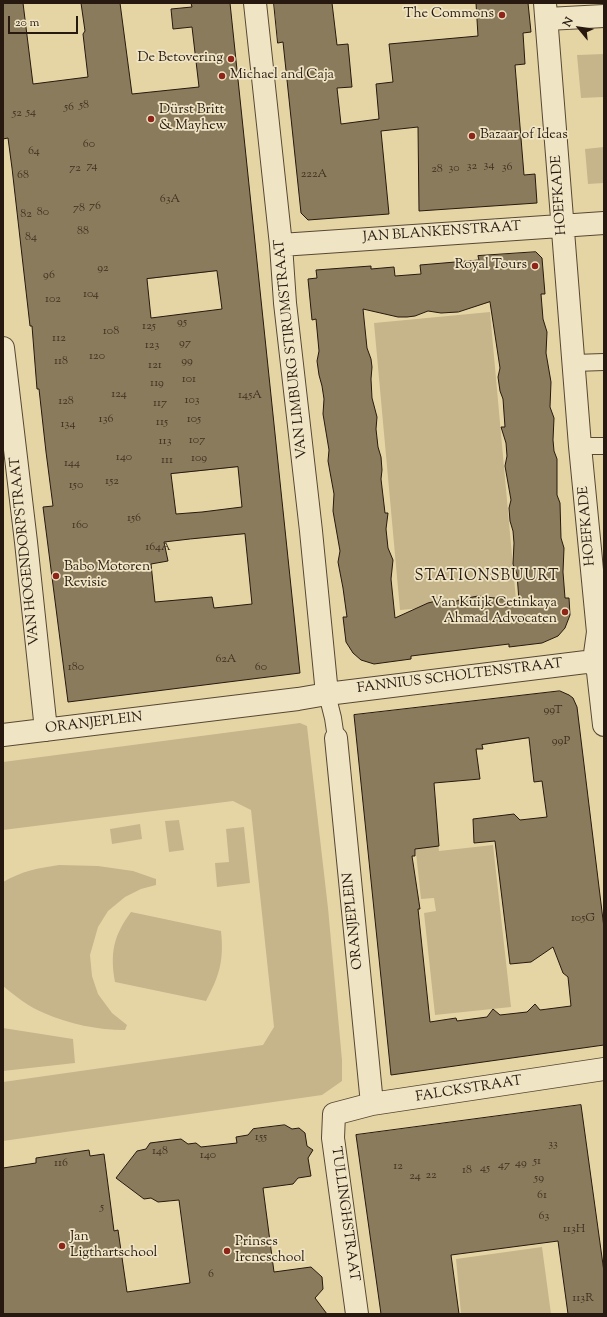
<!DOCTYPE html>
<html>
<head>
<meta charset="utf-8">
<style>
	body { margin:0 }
	#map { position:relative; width:607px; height:1317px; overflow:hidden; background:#e6d5a4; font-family:"Sorts Mill Goudy",serif }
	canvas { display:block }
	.frame { position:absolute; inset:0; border:4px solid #27190f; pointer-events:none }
	.north { position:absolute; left:559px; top:8px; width:40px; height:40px; -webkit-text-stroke:3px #efe4c4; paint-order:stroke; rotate:299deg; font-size:11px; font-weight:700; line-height:16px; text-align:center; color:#27190f }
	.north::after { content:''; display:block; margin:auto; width:14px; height:18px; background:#27190f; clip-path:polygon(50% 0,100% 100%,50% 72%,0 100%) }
	.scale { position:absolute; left:8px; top:16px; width:70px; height:18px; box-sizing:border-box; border:2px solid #27190f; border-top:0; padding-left:5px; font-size:12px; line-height:14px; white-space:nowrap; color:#27190f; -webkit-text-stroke:3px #efe4c4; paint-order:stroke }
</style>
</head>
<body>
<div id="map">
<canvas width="607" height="1317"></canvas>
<div class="frame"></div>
<div class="north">N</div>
<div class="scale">20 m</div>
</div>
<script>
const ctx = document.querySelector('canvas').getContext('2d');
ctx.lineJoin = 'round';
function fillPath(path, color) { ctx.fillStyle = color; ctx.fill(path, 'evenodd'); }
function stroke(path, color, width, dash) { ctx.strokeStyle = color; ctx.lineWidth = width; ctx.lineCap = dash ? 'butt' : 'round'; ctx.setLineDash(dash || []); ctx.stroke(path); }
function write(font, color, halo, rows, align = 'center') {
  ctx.font = font + ' "Sorts Mill Goudy",serif'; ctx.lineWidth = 3.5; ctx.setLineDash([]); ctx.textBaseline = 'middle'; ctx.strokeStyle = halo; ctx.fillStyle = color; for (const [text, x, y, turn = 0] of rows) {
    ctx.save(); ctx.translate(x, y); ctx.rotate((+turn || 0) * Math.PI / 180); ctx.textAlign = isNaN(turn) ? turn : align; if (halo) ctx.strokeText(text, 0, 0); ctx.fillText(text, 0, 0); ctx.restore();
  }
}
fillPath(new Path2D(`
	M604 54V97L581 98 577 55Z
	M604 147V183L588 184 585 149Z
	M490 312 516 600 400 610 374 323Z
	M300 723 307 726 328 908 342 1060V1081L322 1095 3 1141V1082L263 1045 274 1027 251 810 233 801 3 830V762Z
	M433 805 439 851 493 845 511 1007 435 1015 424 913 436 911 434 898 421 899 411 807Z
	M179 820 184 850 169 852 165 821Z
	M140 824 142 839 112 844 110 829Z
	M244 827 250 883 217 887 215 863 229 862 226 829Z
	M59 865 98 866 133 871 156 879V885L141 889 125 897 108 911 98 927 90 955 92 976 98 994 112 1013 127 1025 125 1030C98 1030 69 1024 44 1013 29 1007 15 996 3 986V882C22 871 38 868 59 865Z
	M131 912 221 931C224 960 220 975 206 1001L115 982C110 954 113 936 131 912Z
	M3 1028 73 1039 75 1063 3 1071Z
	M542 1247 551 1314H461L456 1259Z`), '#c6b58b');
const building = new Path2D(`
	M3 3H23L33 84 88 77 83 34 85 31 81 3H120L132 94 199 87 192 27 173 29 171 9 192 7 191 3H230L300 673 68 702 43 507 53 506 46 452 39 389H37L32 326H30L12 168 8 138 3 139ZM217 271 222 309 151 318 147 279ZM238 467 242 507 202 512 176 514 171 474ZM245 534 252 604 214 608 212 597 155 602 151 564 168 561 164 542 190 539Z
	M274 3H332L337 45 348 44 352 87 337 88 341 124 379 119 376 84 393 82 389 44 478 36 476 3H528L531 32 523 33 525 64 515 65 524 175 535 174 537 203 419 211 418 127 381 131 389 214 308 220 301 213 283 42 278 43Z
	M536 252 542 258 545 294H541L543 319 547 332 546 353 551 382 550 407 554 418 553 440 554 451 557 459V495L560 503 561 538 564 548 563 572 565 598H569L570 615 565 628 558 636 542 643 509 647V644L411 656V659L374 664 361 660 353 653 346 642 343 617H347L343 588 338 562 340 551 333 511 334 494 328 461 329 450 323 414 324 399 322 386 319 375 317 361 319 351 316 319 312 320 308 279 317 278 316 270 371 266V269L394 267 395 276 421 274 420 265 479 260 478 256ZM490 302 500 368 498 377 500 391 503 399 505 427H501L506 443 507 456 505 466 511 500 509 508 510 521 513 531 514 543 513 564 517 574 519 601 478 596 462 599 454 602 436 601 428 603 395 618 391 579 393 560 388 548 386 529 388 513H385L381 479 382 470 381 457 378 447 376 429 377 417 372 398 371 379 372 367 371 359 367 348 363 309 398 317H407L415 316 428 311 441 313 458 312Z
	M560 691 569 695 573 698 577 707 604 928V1045L391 1075 354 715ZM529 738 534 782 542 781 547 817 520 820 514 814 473 819 474 843 495 841 510 964 531 962 553 947 563 973 568 977 571 1006 540 1010 535 1004 527 1012 500 1015 493 1009 487 1017 457 1021 456 1018 430 1022 418 909H420L412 856H415V849L439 846 434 783 480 779 476 749H483L482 745Z
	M581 1105 604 1272V1314H568L558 1241 451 1255 459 1314H381L356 1135Z
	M285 1125 292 1129 299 1128 305 1133 307 1146 313 1150 308 1158 311 1176 298 1178 293 1184 263 1188 274 1272 311 1267 322 1277 323 1289 315 1298 327 1314H3V1168L36 1163V1158L89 1150 90 1156 104 1154 114 1231 118 1230 127 1292 190 1283 179 1200 158 1202 151 1198 144 1199 116 1178 137 1151 146 1149 150 1143 181 1139 188 1144 196 1143 201 1147 237 1143 236 1137 248 1135 253 1129Z`);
fillPath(building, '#8a7b5c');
stroke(building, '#27190f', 1);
const pedestrian = new Path2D(`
	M574 363 604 362
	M580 446H604
	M327 694 333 718 336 738`);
const minor = new Path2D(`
	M255 3 281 245 285 303 311 531 327 694
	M545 3 580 446 598 632 594 661 598 672 604 725
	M547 19 604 16
	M281 245 604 223
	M3 348 26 542 46 730
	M3 735 298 699 327 694 594 661
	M336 738 372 1104
	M357 1314 333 1138 334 1114 372 1104 604 1069`);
stroke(pedestrian, '#574834', 18);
stroke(minor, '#574834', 24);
stroke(pedestrian, '#efe4c4', 16);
stroke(minor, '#efe4c4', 22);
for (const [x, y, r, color] of [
	[502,15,4,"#8f2418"],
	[231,59,4,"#8f2418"],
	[222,76,4,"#8f2418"],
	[151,119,4,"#8f2418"],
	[472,136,4,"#8f2418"],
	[535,266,4,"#8f2418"],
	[56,576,4,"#8f2418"],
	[565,612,4,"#8f2418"],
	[62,1246,4,"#8f2418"],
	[227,1251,4,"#8f2418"]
]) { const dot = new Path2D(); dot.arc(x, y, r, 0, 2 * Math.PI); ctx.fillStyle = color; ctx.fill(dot); stroke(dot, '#efe4c4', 1.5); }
write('12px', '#403222', null, [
	["58",84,106],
	["56",69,108],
	["54",31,113],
	["52",17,114],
	["60",89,145],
	["64",34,152],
	["34",489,166],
	["74",92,167],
	["32",472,167],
	["36",507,168],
	["72",75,169],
	["30",454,169],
	["28",437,170],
	["222A",314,175],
	["68",23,176],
	["63A",170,200],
	["76",95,207],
	["78",79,209],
	["80",43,213],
	["82",26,215],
	["88",83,232],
	["84",31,238],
	["92",103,269],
	["96",49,276],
	["104",91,295],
	["102",53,300],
	["95",182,323],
	["125",149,327],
	["108",111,332],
	["112",59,339],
	["97",185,344],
	["123",152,346],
	["120",97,357],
	["118",61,362],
	["99",187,362],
	["121",155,366],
	["101",189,380],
	["119",157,384],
	["124",119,395],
	["145A",250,396],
	["103",192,401],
	["128",66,402],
	["117",160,404],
	["136",106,420],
	["105",194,420],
	["115",162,423],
	["134",68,425],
	["107",197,441],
	["113",165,442],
	["140",124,458],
	["109",199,459],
	["111",167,461],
	["144",72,464],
	["152",112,482],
	["150",76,486],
	["156",134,519],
	["160",80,526],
	["164A",158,548],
	["62A",226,660],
	["180",76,668],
	["60",261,668],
	["99T",553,711],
	["99P",561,742],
	["105G",583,919],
	["155",261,1138],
	["33",553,1145],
	["148",160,1152],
	["140",208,1156],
	["51",537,1162],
	["116",61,1164],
	["49",521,1164],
	["47",504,1166],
	["12",398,1167],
	["45",485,1169],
	["18",467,1171],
	["22",431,1176],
	["24",415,1177],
	["59",539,1179],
	["61",542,1196],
	["5",102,1208],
	["63",544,1217],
	["113H",574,1230],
	["6",211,1275],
	["113R",583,1299]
]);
write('14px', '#27190f', '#efe4c4', [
	["The Commons",494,15,"right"],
	["De Betovering",223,59,"right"],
	["Michael and Caja",230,76],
	["Dürst Britt",159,111],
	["& Mayhew",159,127],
	["Bazaar of Ideas",480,136],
	["Royal Tours",527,266,"right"],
	["Babo Motoren",64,568],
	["Revisie",64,584],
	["Van Kuijk Cetinkaya",557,604,"right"],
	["Ahmad Advocaten",557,620,"right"],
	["Jan",70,1238],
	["Ligthartschool",70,1254],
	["Prinses",235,1243],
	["Ireneschool",235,1259]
], 'left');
write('14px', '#27190f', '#efe4c4', [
	["HOEFKADE",560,195,-94],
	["JAN BLANKENSTRAAT",442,233,-4],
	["VAN LIMBURG STIRUMSTRAAT",292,349,-96],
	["HOEFKADE",588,526,-95],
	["VAN HOGENDORPSTRAAT",26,551,-96],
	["FANNIUS SCHOLTENSTRAAT",460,677,-7],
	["ORANJEPLEIN",94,724,-7],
	["ORANJEPLEIN",354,921,-96],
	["FALCKSTRAAT",469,1090,-9],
	["TULLINGHSTRAAT",344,1214,82]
]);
ctx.letterSpacing = '1px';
write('15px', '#27190f', '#efe4c4', [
	["STATIONSBUURT",487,577]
]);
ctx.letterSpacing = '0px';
</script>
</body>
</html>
